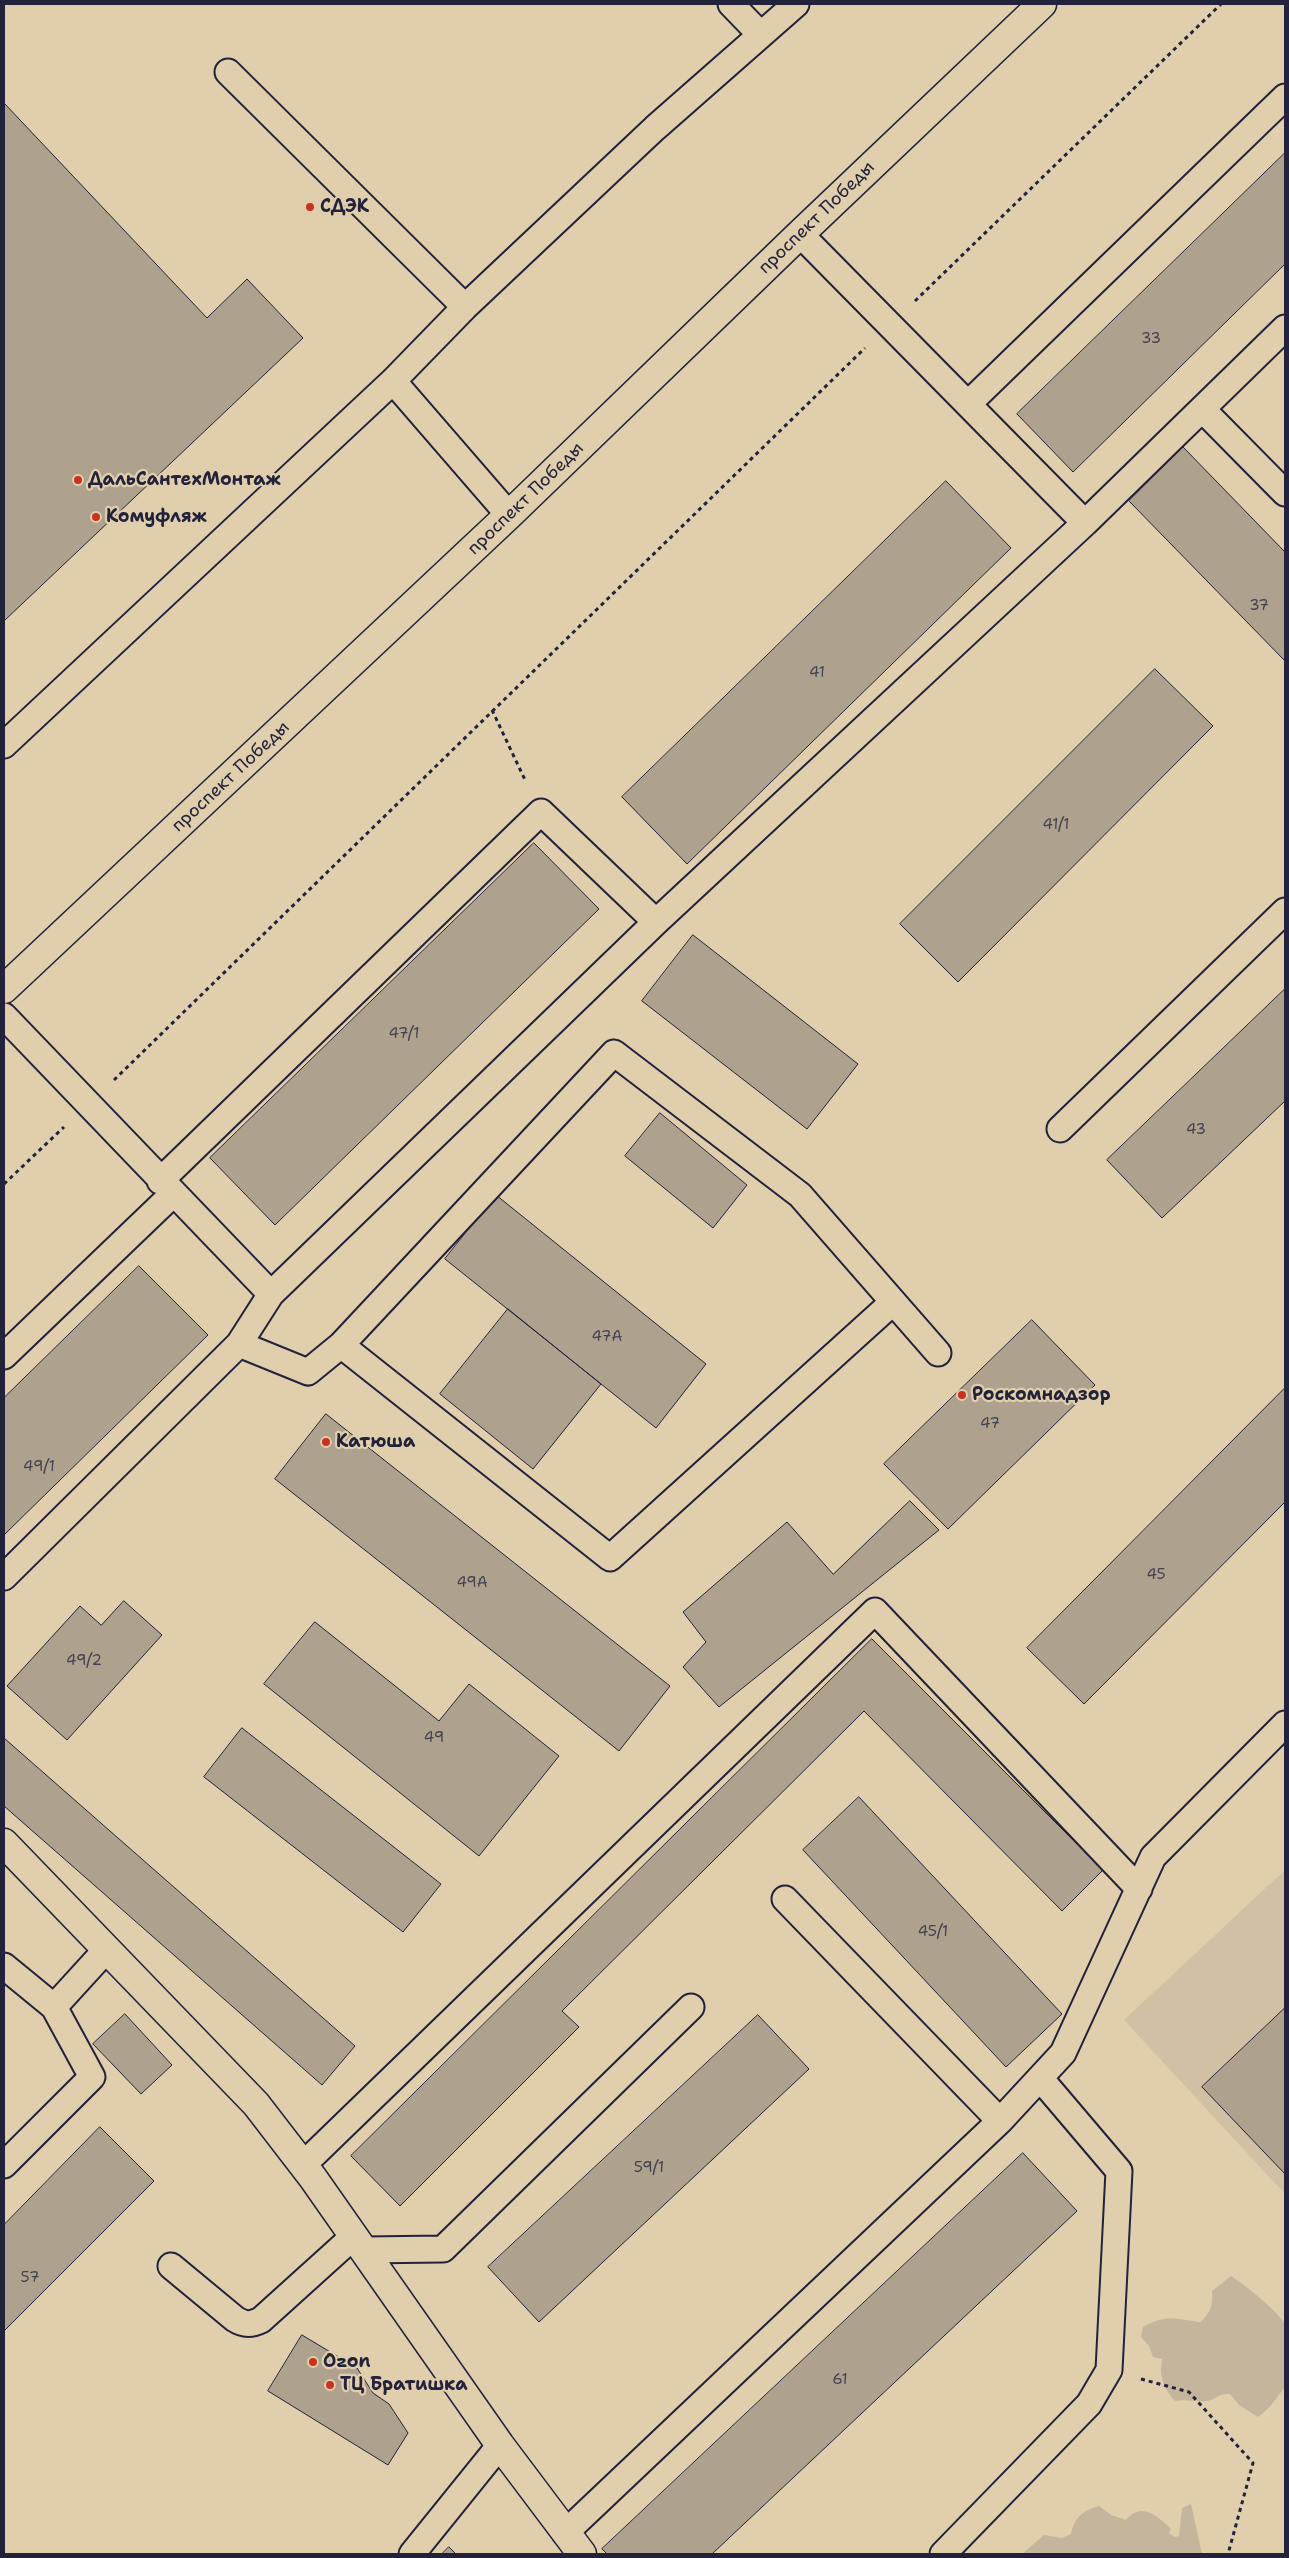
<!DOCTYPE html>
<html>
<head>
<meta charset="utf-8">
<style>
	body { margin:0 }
	#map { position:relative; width:1289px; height:2558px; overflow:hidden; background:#e0ceac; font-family:"Shantell Sans",sans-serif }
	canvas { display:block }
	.frame { position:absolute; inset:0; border:5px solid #22223b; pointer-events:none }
</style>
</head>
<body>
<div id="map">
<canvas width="1289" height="2558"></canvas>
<div class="frame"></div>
</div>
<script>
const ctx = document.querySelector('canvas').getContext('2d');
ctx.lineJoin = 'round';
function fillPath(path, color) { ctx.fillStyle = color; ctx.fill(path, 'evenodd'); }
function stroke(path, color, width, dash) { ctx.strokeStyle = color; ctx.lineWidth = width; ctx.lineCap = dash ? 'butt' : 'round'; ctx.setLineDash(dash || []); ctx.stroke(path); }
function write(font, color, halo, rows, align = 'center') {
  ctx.font = font + ' "Shantell Sans",sans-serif'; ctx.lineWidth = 4.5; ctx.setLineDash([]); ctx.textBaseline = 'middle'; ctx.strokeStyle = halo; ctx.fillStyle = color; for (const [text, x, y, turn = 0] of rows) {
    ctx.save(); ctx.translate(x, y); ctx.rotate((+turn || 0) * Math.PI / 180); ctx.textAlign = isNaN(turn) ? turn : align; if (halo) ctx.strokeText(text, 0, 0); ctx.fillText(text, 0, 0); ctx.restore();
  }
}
fillPath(new Path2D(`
	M1285 1870V2194L1124 2020Z`), '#d1c0a3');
fillPath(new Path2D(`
	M1231 2276C1241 2282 1282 2314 1285 2325 1289 2337 1285 2372 1285 2387 1276 2398 1271 2408 1258 2417L1239 2405 1230 2394C1217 2393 1216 2400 1207 2401 1197 2402 1187 2399 1175 2401 1163 2387 1159 2377 1162 2359L1153 2357 1149 2346 1141 2337 1143 2327C1166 2314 1175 2319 1200 2322 1211 2313 1213 2305 1212 2291Z
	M1191 2504 1202 2554H1022L1044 2535 1062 2538 1071 2534C1075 2517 1082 2511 1099 2506L1111 2515 1126 2520C1142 2501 1157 2516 1171 2529L1169 2533 1175 2537 1179 2536 1182 2508Z`), '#c4b59c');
const building = new Path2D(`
	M4 103 207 318 247 279 303 338 4 621Z
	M1285 153V264L1073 472 1017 414Z
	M1183 447 1285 552V661L1129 501Z
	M946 481 1011 548 687 864 622 797Z
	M1155 669 1213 726 958 982 900 924Z
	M534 843 599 909 275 1225 210 1158Z
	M693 935 858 1064 807 1129 642 1001Z
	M1285 989V1101L1162 1218 1107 1160Z
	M660 1113 747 1185 713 1228 625 1156Z
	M496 1195 706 1364 656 1428 445 1259Z
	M139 1266 208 1335 4 1535V1398Z
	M508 1309 601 1384 533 1469 440 1394Z
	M1032 1320 1095 1385 948 1529 884 1464Z
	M1285 1388V1502L1084 1704 1027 1648Z
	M326 1414 670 1686 619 1751 275 1479Z
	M910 1501 939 1530 719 1707 683 1667 706 1642 683 1612 787 1522 833 1574Z
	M124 1601 162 1635 67 1740 7 1686 80 1606 101 1625Z
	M315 1622 439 1721 469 1684 559 1756 479 1856 264 1684Z
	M872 1639 1103 1870 1062 1911 864 1711 562 2011 579 2027 400 2206 351 2156Z
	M242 1728 441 1884 403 1932 204 1777Z
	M4 1738 355 2046 322 2085 4 1806Z
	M859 1797 1062 2014 1006 2067 803 1850Z
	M1285 2008V2174L1202 2087Z
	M125 2014 172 2065 141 2094 93 2044Z
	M758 2015 809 2069 539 2322 488 2267Z
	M100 2127 154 2181 4 2331V2225Z
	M1023 2153 1077 2211 712 2554H607L602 2549Z
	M302 2335 357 2368 373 2393 389 2404 408 2433 388 2465 268 2391Z
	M449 2547 456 2554H442Z`);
fillPath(building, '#aea18e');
stroke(building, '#22223b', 1);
const lane = new Path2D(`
	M731 4 760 34
	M228 72 465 307
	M800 234 1085 523
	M393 381 509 515
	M968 404 1285 97
	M1202 409 1285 493
	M4 745 393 381 465 307 655 128 796 4
	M4 1016 271 1294
	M1060 1129 1285 911
	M160 1181 541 812 656 922
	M239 1344 308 1372 341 1345 610 1558 892 1303
	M341 1345 614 1053 800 1195 938 1353
	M4 1356 173 1194
	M4 1577 239 1344 271 1294 656 922 1085 523 1285 328
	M4 1966 54 2007
	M1000 2121 1063 2053 1153 1857 1285 1724
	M4 2165 92 2077 54 2007 106 1950
	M303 2165 875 1611 1139 1889
	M364 2250 443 2249 691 2007
	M171 2266 235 2319C244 2325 251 2325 261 2320L354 2236
	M565 2533 1000 2121 785 1899
	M412 2554 500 2445
	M943 2554 1089 2404 1109 2370 1119 2171 1040 2078`);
const street = new Path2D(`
	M4 1843 256 2104 313 2178 500 2445 582 2554`);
const primary = new Path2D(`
	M4 989 509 515 800 234 1042 4`);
stroke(lane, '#22223b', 29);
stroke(street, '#22223b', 31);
stroke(primary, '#22223b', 31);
stroke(new Path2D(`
	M915 301 1221 4
	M492 710 526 782
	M114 1080 865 348
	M4 1184 64 1127
	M1141 2379 1189 2392 1253 2463 1228 2554`), '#22223b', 3, [4, 4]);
stroke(lane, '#e0ceac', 25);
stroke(street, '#e0ceac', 28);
stroke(primary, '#e0ceac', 28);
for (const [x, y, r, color] of [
	[310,207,5,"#c8321e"],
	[78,480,5,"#c8321e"],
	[96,517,5,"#c8321e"],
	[962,1395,5,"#c8321e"],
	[326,1442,5,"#c8321e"],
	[313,2362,5,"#c8321e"],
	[330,2385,5,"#c8321e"]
]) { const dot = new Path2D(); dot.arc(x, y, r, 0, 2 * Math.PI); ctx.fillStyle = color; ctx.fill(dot); stroke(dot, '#e0ceac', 2); }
write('15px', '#454250', null, [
	["33",1151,339],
	["37",1259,606],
	["41",817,673],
	["41/1",1056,825],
	["47/1",404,1034],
	["43",1196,1130],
	["47А",607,1337],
	["47",990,1424],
	["49/1",39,1467],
	["45",1156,1575],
	["49А",472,1583],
	["49/2",84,1661],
	["49",434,1738],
	["45/1",933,1932],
	["59/1",649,2168],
	["57",30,2278],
	["61",840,2380]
]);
write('bold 18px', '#22223b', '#e0ceac', [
	["СДЭК",320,207],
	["ДальСантехМонтаж",88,480],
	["Комуфляж",106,517],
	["Роскомнадзор",972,1395],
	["Катюша",336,1442],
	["Ozon",323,2362],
	["ТЦ Братишка",340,2385]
], 'left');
write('18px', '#22223b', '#e0ceac', [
	["проспект Победы",817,218,-44],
	["проспект Победы",526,499,-44],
	["проспект Победы",231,777,-43]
]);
</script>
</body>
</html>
